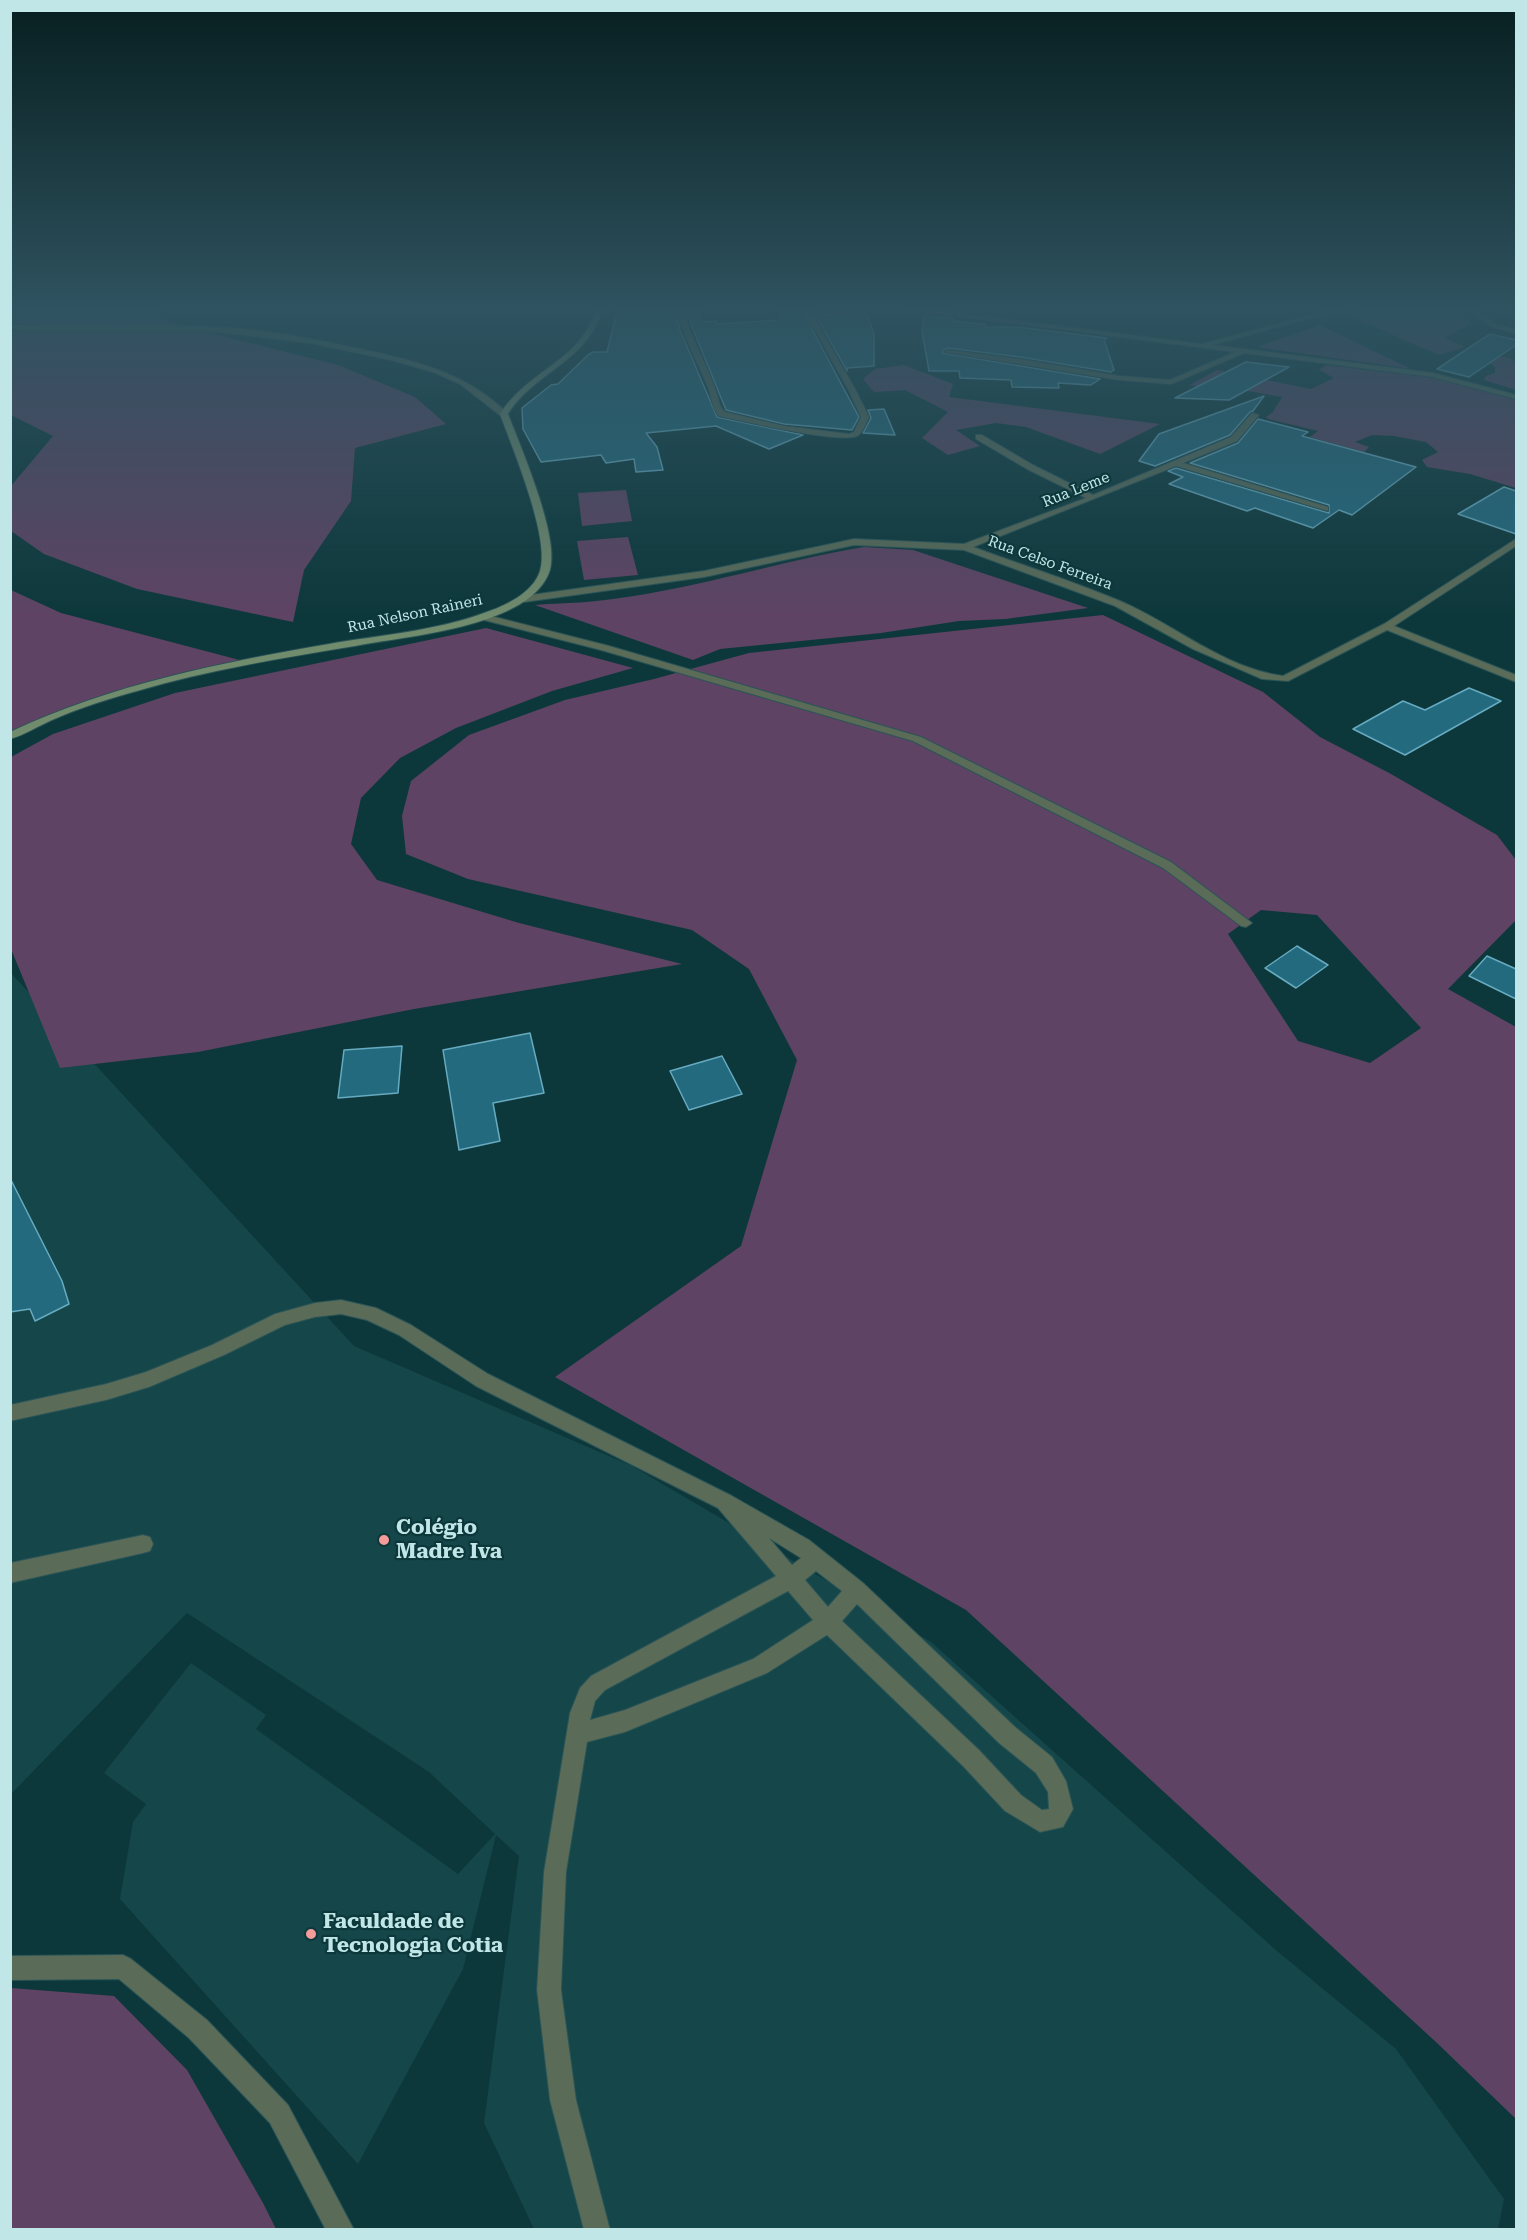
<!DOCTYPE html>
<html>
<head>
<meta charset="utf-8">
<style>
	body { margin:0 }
	#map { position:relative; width:1527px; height:2240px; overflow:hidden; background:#0d383b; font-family:"Roboto Serif",serif }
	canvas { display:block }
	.frame { position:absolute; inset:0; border:12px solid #c1e6e8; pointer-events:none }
</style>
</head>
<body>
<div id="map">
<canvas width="1527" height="2240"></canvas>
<div class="frame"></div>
</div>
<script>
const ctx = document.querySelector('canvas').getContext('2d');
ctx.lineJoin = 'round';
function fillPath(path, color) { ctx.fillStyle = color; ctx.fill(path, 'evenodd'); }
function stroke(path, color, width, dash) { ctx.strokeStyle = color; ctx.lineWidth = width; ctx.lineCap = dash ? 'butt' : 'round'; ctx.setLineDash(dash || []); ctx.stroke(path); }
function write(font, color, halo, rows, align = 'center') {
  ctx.font = font + ' "Roboto Serif",serif'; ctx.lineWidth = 4.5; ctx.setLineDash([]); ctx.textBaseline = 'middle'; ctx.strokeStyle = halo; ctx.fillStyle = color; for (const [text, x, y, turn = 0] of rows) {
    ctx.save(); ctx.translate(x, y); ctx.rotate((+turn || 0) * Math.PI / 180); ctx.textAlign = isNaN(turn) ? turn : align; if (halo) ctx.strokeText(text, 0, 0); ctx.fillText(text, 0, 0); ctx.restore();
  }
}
fillPath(new Path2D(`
	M10 972 354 1346 632 1466 931 1642 1277 1951 1396 2049 1504 2199 1498 2229H534L484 2123 519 1856 496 1835 463 1969 358 2164 120 1899 133 1822 146 1804 104 1773 191 1663 266 1715 256 1729 458 1874 495 1834 429 1772 187 1613 11 1794Z`), '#154649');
fillPath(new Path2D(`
	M11 307H151L170 323 338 365 415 397 446 424 355 448 351 501 304 570 293 622 137 589 44 554 11 531V486L53 436 11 415V331L60 327 11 323Z
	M1378 307H1456L1472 323 1445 338 1465 347 1439 355 1348 315Z
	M1320 325 1411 369 1257 347Z
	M1491 356 1506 357 1516 362V390L1484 380 1486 376 1495 373V367L1483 358Z
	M904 365 953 384 949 397 1160 424 1100 454 1026 427 996 423 956 430 980 446 948 455 922 438 948 412 905 390 874 392 863 379 875 369Z
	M1326 365 1434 378 1516 400V488L1470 474 1427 467 1422 460 1438 452 1426 442 1394 436 1372 435 1355 442 1369 447 1364 452 1310 437 1318 431 1268 419 1266 417 1273 412 1282 397 1231 388 1224 392 1190 385 1217 370 1311 389 1334 378 1319 370Z
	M626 490 632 521 582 526 578 493Z
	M628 537 638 575 584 580 577 541Z
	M864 547 913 550 1088 608 1005 619 959 621 881 633 720 649 693 660 535 605C561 603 587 603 613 599 698 588 780 561 864 547Z
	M11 590 61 613 247 662 117 694 11 736Z
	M1103 615 1263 692 1320 737 1391 774 1497 835 1516 860V920L1448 989 1516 1027V2119L1437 2043 966 1610 555 1377 741 1246 797 1060 749 969 692 930 468 879 406 854 402 816 411 781 469 735 565 700 654 679 749 653ZM1261 910 1317 915 1421 1028 1370 1063 1298 1041 1228 934Z
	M486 628 633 668 552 691 456 728 400 758 361 798 351 844 377 880 519 923 682 964 414 1009 198 1052 60 1068 11 949V757L53 734 175 693Z
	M11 1988 114 1996 187 2070 263 2203 276 2229H11Z`), '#5f4364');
const building = new Path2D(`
	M618 307H674L680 330 717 417 803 435 769 449 716 426 646 433 657 447 663 470 636 472 634 459 606 463 601 455 541 462 523 429 522 408 551 385 558 384 588 355 593 352H607Z
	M684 307H698L701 322 716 321 717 324 781 320 776 307H800L859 417 852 430 784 424 726 410Z
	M866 313 874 334V366L847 368V371L815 314Z
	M924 317 953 318V321L985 324 984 327H1018L1107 338 1104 340 1114 370 1111 372 1020 357 948 348 943 350 942 353 1100 379 1091 385 1058 383 1059 388 1012 387 1011 380 960 378 959 371H929L922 331Z
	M1490 334 1516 340V345L1469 377 1437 369Z
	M1246 362 1289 367 1229 400 1175 398Z
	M1264 396 1253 411 1250 412 1230 435 1155 466 1139 461 1159 434Z
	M884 409 895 435 863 433 871 418 868 410Z
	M1258 419 1308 432 1302 436 1416 467 1352 515 1339 510 1313 528 1255 508 1247 511 1169 484 1183 477 1168 471 1176 468 1329 513V505L1190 463 1238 443Z
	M1504 487 1516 491V534L1458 514Z
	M1469 688 1501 701 1405 755 1353 729 1403 701 1425 710Z
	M1297 946 1328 965 1296 988 1265 968Z
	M1487 956 1516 969V999L1469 976Z
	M530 1033 544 1093 493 1103 500 1141 459 1150 443 1050Z
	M402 1046 398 1093 338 1098 344 1050Z
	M722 1056 742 1094 689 1110 670 1071Z
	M10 1178 62 1281 69 1304 35 1321 30 1309 10 1312Z`);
fillPath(building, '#236a7f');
stroke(building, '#67abc1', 1.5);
const service = new Path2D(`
	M483 614 609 646 921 737 1171 862 1252 923 1246 927 1241 926 1163 868 913 741 601 650 480 619V615Z
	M341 1300 376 1308 411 1325 488 1374 732 1496 809 1540 863 1583 1015 1727 1052 1757 1066 1781 1073 1809 1063 1827 1040 1832 1005 1811 963 1766 827 1635 767 1673 625 1732 587 1742 566 1872 561 1990 576 2100 610 2230H584L550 2100 537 1990 544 1872 570 1713 580 1688 591 1676 776 1576 718 1508 476 1386 399 1335 367 1320 341 1314 315 1317 285 1325 224 1355 149 1387 106 1400 10 1421V1405L106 1384 146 1372 212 1345 275 1314 315 1303ZM769 1538 801 1558 792 1565ZM816 1571 842 1591 828 1607 805 1580ZM788 1591 813 1620 753 1659 625 1710 590 1720 595 1701 605 1690ZM857 1604 999 1743 1036 1773 1048 1792 1049 1809 1042 1810 1021 1795 979 1750 842 1621Z
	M143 1535 150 1537 153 1544 150 1551 143 1553 10 1583V1563Z
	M123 1955 131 1959 207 2020 288 2105 354 2230H326L270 2123 189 2038 119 1979 10 1980V1956Z`);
const minor = new Path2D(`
	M676 307H682C690 337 706 362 716 391 719 399 718 406 725 412L784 426 849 434 854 432 861 417 848 389 802 307H808L855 389 869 417C866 423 863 433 857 436 840 444 742 421 719 416 712 408 712 400 709 390 698 362 683 337 676 307Z
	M889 307H907L1202 344 1341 307H1351L1212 345 1433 373 1516 395V399L1433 377 1244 353 1171 384 1119 380 944 352 948 350 1020 359 1119 376 1170 380 1235 352Z
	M1465 307H1472L1494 324 1516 330V334L1490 326Z
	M10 325C83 329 157 323 230 328 277 331 323 341 369 351 421 362 469 375 508 414L501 416 460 384 433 372 391 360 310 343 211 331 35 330 10 329Z
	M1252 413 1259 415 1237 441 1183 463 1328 507V511L1176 466 973 547C1022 565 1072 581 1120 601 1174 624 1223 668 1283 676L1384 624 1516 539V546L1394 626 1516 675V682L1387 630 1288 681 1262 679 1193 649 1115 606 964 550 854 545 704 577 524 602 519 599 524 596 704 571 854 539 964 544 1086 498 1027 469 976 439V435H982L1033 465 1093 495 1231 437Z`);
const secondary = new Path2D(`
	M597 307H603C589 362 536 370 508 414 521 448 560 537 550 570 543 592 520 606 500 614 454 633 403 637 355 646 282 658 208 670 137 691 108 699 79 708 52 720 38 726 25 735 10 739V732C112 684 219 663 329 644 380 635 435 631 484 613 505 606 533 593 540 571 551 539 512 447 500 414 530 368 581 362 597 307Z`);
stroke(service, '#2a5457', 2);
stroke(minor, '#2a5457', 2);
stroke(secondary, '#2a5457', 2);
fillPath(service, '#5a6b58');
fillPath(minor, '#5a6b58');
fillPath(secondary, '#718b6d');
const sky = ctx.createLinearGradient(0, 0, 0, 620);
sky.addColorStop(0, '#071f20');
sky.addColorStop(0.5, '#2f5360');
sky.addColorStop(1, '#2f536000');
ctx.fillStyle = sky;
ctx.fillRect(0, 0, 1527, 620);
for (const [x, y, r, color] of [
	[384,1540,6,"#f59b99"],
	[311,1934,6,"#f59b99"]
]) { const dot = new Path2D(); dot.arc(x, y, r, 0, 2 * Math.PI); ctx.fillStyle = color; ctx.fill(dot); stroke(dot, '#0d383b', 2); }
write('15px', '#c1e6e8', '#0d383b', [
	["Rua Leme",1076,490,-22],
	["Rua Celso Ferreira",1050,563,20],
	["Rua Nelson Raineri",415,614,-12]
]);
write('bold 21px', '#c1e6e8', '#0d383b', [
	["Colégio",396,1528],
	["Madre Iva",396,1552],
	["Faculdade de",323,1922],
	["Tecnologia Cotia",323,1946]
], 'left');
</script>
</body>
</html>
